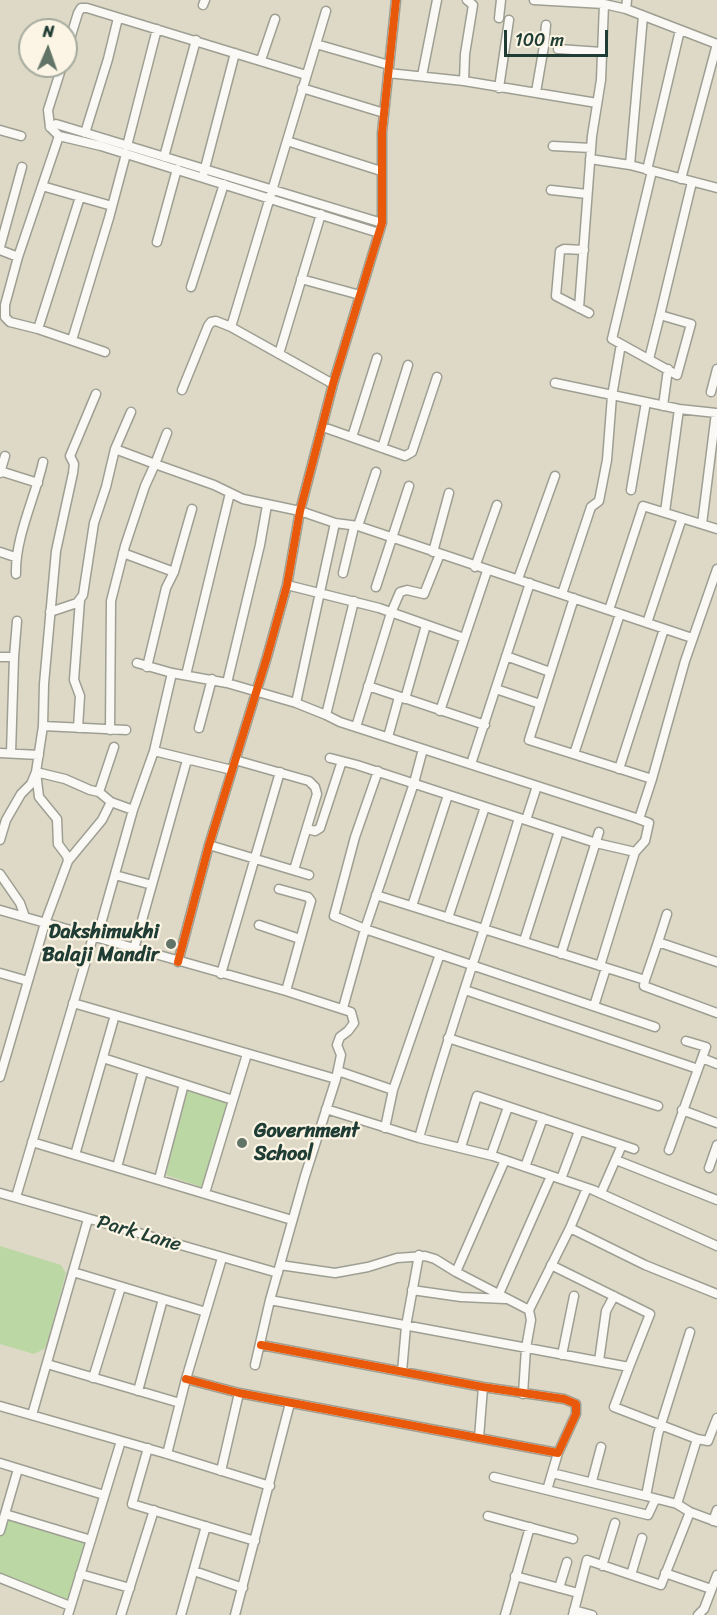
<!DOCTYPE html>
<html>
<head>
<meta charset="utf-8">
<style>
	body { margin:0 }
	#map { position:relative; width:717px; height:1615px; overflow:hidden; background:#ded9c6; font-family:Sriracha,sans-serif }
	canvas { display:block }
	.north { position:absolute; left:18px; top:18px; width:60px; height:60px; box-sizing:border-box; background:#fcf5e5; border:2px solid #a4ab9e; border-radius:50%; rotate:2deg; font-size:16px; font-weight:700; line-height:24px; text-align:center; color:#1f3d34 }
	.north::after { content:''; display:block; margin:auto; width:21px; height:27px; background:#627467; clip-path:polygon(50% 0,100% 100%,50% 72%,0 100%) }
	.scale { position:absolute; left:504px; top:30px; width:104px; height:27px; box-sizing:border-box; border:3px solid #1f3d34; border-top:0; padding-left:8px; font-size:18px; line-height:21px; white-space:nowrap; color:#1f3d34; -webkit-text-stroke:4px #fcf5e5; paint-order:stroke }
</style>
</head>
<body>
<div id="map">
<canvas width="717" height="1615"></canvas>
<div class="north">N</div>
<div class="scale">100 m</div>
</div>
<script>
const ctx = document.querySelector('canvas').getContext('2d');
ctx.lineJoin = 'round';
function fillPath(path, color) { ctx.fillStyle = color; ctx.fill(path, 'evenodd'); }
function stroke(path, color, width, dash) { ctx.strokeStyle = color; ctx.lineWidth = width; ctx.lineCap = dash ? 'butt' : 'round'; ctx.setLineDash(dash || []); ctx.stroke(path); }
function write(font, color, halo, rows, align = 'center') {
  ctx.font = font + ' Sriracha,sans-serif'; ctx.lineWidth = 4.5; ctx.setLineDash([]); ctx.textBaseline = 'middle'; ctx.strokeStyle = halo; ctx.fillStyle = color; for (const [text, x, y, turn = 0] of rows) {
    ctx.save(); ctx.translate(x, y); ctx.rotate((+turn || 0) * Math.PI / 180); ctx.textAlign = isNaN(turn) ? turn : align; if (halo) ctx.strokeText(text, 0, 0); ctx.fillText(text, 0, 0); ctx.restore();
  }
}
fillPath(new Path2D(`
	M187 1089 228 1103 202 1187 166 1175Z
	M0 1246 61 1265 66 1273 47 1344 44 1349 34 1354 0 1344Z
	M5 1514 91 1540 70 1606 0 1578V1531Z`), '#bbd7a4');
const minor = new Path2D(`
	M534 0 604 4 601 80 592 136 579 308
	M627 0 626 9 717 44 681 179
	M604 4 626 9
	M203 5 205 0
	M499 18 501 0
	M316 44 389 65
	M558 49 602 52
	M66 52 78 13 81 8H87L306 75
	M261 60 275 19
	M388 73 464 81 597 103
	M422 76 437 0
	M464 81 465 54 473 5 467 0
	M302 88 384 113
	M499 88 509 20
	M536 92 544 46 546 25
	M50 127 48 110 62 66
	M0 130 21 136
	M85 133 108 59 118 18
	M287 141 381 171
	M127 146 157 29
	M553 146 591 148
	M164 157 196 40
	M590 159 630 165 717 188
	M630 165 643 16
	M647 170 680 30
	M204 172 235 53
	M42 186 112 206
	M551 190 587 194
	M379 233 101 146 59 136 50 127 56 124 382 223
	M157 242 177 169
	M0 247 22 167
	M0 250 18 257 59 136
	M584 250 564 249 560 251 556 296 589 313
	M18 257 5 305V317L10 322 38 329 105 352
	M301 279 360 295
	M191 287 224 184
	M660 315 692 182
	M231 327 326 11
	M38 329 80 197
	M72 340 109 218 126 154
	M279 354 321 214
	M649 359 660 315 691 324 677 375 612 339 652 171
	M555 383 679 409 716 413 702 524
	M182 390 208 326 211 322 216 321 231 327 333 384
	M711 392 717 369
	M663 406 668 369
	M323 427 405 456 412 452 437 377
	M167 433 155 464 214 485 243 499 300 511 335 523 358 526 692 638
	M352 437 377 358
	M382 448 408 365
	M115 449 131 412
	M0 471 38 483
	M0 473 5 456
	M631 490 646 402
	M267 505 260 545 227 683 296 703 326 715 354 601
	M665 512 679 409
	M358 526 376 472
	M0 552 15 557
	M433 552 449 493
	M123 553 174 572
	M475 567 497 505
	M343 573 354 527
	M16 574C15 537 35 498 43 462
	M518 579 555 476
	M287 585 379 608 464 638
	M376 587 409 486
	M562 594 591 507 599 501 607 460 612 396 621 344
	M574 598 529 740 652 779 685 661 717 569
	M609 610 643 506 717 529
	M50 612 77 603 83 595 94 523 106 487 115 449 155 464 145 486 125 546 111 601 110 730
	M647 623 682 518
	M506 656 550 672
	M0 657H14L17 621
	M137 663 172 673 227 683
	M147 667 166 588 174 572 192 509
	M186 675 230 493
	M368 686 485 725
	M496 689 540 704
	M405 699 426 625
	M296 703 335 523
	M440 711 487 571
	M326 715 340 722 639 819 652 779
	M43 726 44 684 56 551 73 473 74 464 70 456 96 394
	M356 727 391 613 400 592 407 590 424 594 440 554
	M78 728 80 696 74 680 80 600
	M199 728 212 679
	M388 737 399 697
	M154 751 232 770
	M0 753 39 755
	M11 753 14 657
	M574 754 620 614
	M330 758 357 765 596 843 635 852 600 966
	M235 760 309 781 315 787 317 794 294 870
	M471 764 530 583
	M619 769 664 629
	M378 771 355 837 334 916 365 929 655 1027
	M99 792 114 747
	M526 820 537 786
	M307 829 315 831 320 828 342 761
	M0 840 6 820 21 794 31 784 36 772 43 726 126 730
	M209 845 309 875
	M635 852 645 841 649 823 636 818
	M68 861 102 820 111 802
	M0 874 20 903 25 917
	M115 875 152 885
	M279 889 308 897 311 901 286 991
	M376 895 645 980 644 986 717 1013
	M412 906 448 795
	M0 910 286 991 351 1012 354 1023 348 1031 340 1037 337 1045 341 1055 336 1079 305 1176 270 1300 255 1365
	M448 918 485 807
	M259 925 300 939
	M97 938 133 810 154 751 172 673
	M524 941 559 831
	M658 942 667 914
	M134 949 187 760
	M561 954 599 832
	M178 962 209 845 267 657 287 585 300 511 333 384 382 223V133L396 0
	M0 973 28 981
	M221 974 280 772
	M645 980 658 942 717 962
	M465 990 698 1069
	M73 1003 336 1079
	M594 1006 606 968
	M343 1008 365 929 414 783 423 749
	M448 1038 658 1106
	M686 1041 706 1047 702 1058
	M103 1058 233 1100
	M338 1071 393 1090
	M0 1077 45 923 68 861 67 856 58 844 57 819 39 797 36 772 65 779 90 790 99 792 111 802 133 810
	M326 1109 419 1138 493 1156 593 1190 717 1246
	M682 1110 717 1123
	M385 1128 393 1090 440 954
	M419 1138C449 1030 487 925 519 818
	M32 1142 292 1220
	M461 1147 477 1096 634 1149
	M669 1150 702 1058 717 1064
	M75 1155 115 1015
	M491 1155 508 1107
	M616 1160 717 1200
	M117 1167 143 1071
	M525 1167 543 1118
	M709 1168 717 1145
	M159 1179 184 1084
	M561 1179 579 1131
	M0 1193 278 1273
	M205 1193 247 1054
	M601 1193 622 1145
	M16 1197 93 937
	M570 1228 645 1265 717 1294
	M280 1265 335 1273 368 1267 397 1258 425 1256 435 1259 456 1272 529 1310 570 1228 587 1188
	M73 1272 206 1312
	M456 1272 505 1160
	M412 1290 461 1297 505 1299
	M499 1294 551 1176
	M270 1300 629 1367 650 1314 551 1265
	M562 1355 574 1296
	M599 1361 606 1311 614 1296
	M47 1364 180 1403
	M629 1367 614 1407 697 1439
	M402 1372 406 1326 419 1255
	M93 1378 121 1287
	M186 1379 239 1393 558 1453 576 1414V1404L564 1399 483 1387 261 1345
	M138 1391 163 1299
	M523 1394 526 1348 531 1320 529 1310
	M0 1406 167 1454 270 1486
	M32 1415 88 1219
	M479 1438 483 1387
	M148 1448 132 1504 255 1541
	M558 1453 552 1473 646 1496 658 1434 690 1332
	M167 1454 186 1379 222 1258
	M0 1463 104 1495
	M221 1471 239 1393
	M494 1477 648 1515 655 1500
	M592 1481 601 1447
	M547 1490 552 1473
	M677 1504 697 1439 708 1441 717 1418
	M690 1512 717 1522
	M5 1514 91 1540
	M488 1516 573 1539
	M713 1521 717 1510
	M0 1531 18 1469
	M602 1566 615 1523
	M194 1571 243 1588
	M665 1573 711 1589
	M80 1574 130 1588
	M631 1575 642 1538
	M515 1576 578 1593
	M0 1578 70 1606
	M559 1588 567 1562
	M574 1610 592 1615
	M68 1615 121 1441
	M121 1615 154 1510
	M181 1615 206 1526
	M235 1615 290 1403
	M505 1615 530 1527
	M573 1615 587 1560 661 1585 690 1512 677 1504 646 1496
	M698 1615 704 1609 717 1575`);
stroke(minor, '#9e9f93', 11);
stroke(minor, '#faf9f6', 8);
stroke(new Path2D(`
	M178 962 209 845 267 657 287 585 300 511 333 384 382 223V133L396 0
	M186 1379 239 1393 558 1453 576 1414V1404L564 1399 483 1387 261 1345`), '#e8590c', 8);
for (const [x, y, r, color] of [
	[171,944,6,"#627467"],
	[242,1143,6,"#627467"]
]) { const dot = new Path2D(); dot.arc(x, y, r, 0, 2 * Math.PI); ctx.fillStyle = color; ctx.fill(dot); stroke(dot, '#fcf5e5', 2); }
write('bold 20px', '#1f3d34', '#fcf5e5', [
	["Dakshimukhi",159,933],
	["Balaji Mandir",159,956],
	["Government",254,1132,"left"],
	["School",254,1155,"left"]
], 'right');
write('20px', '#1f3d34', '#fcf5e5', [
	["Park Lane",139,1234,16]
]);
</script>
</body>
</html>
